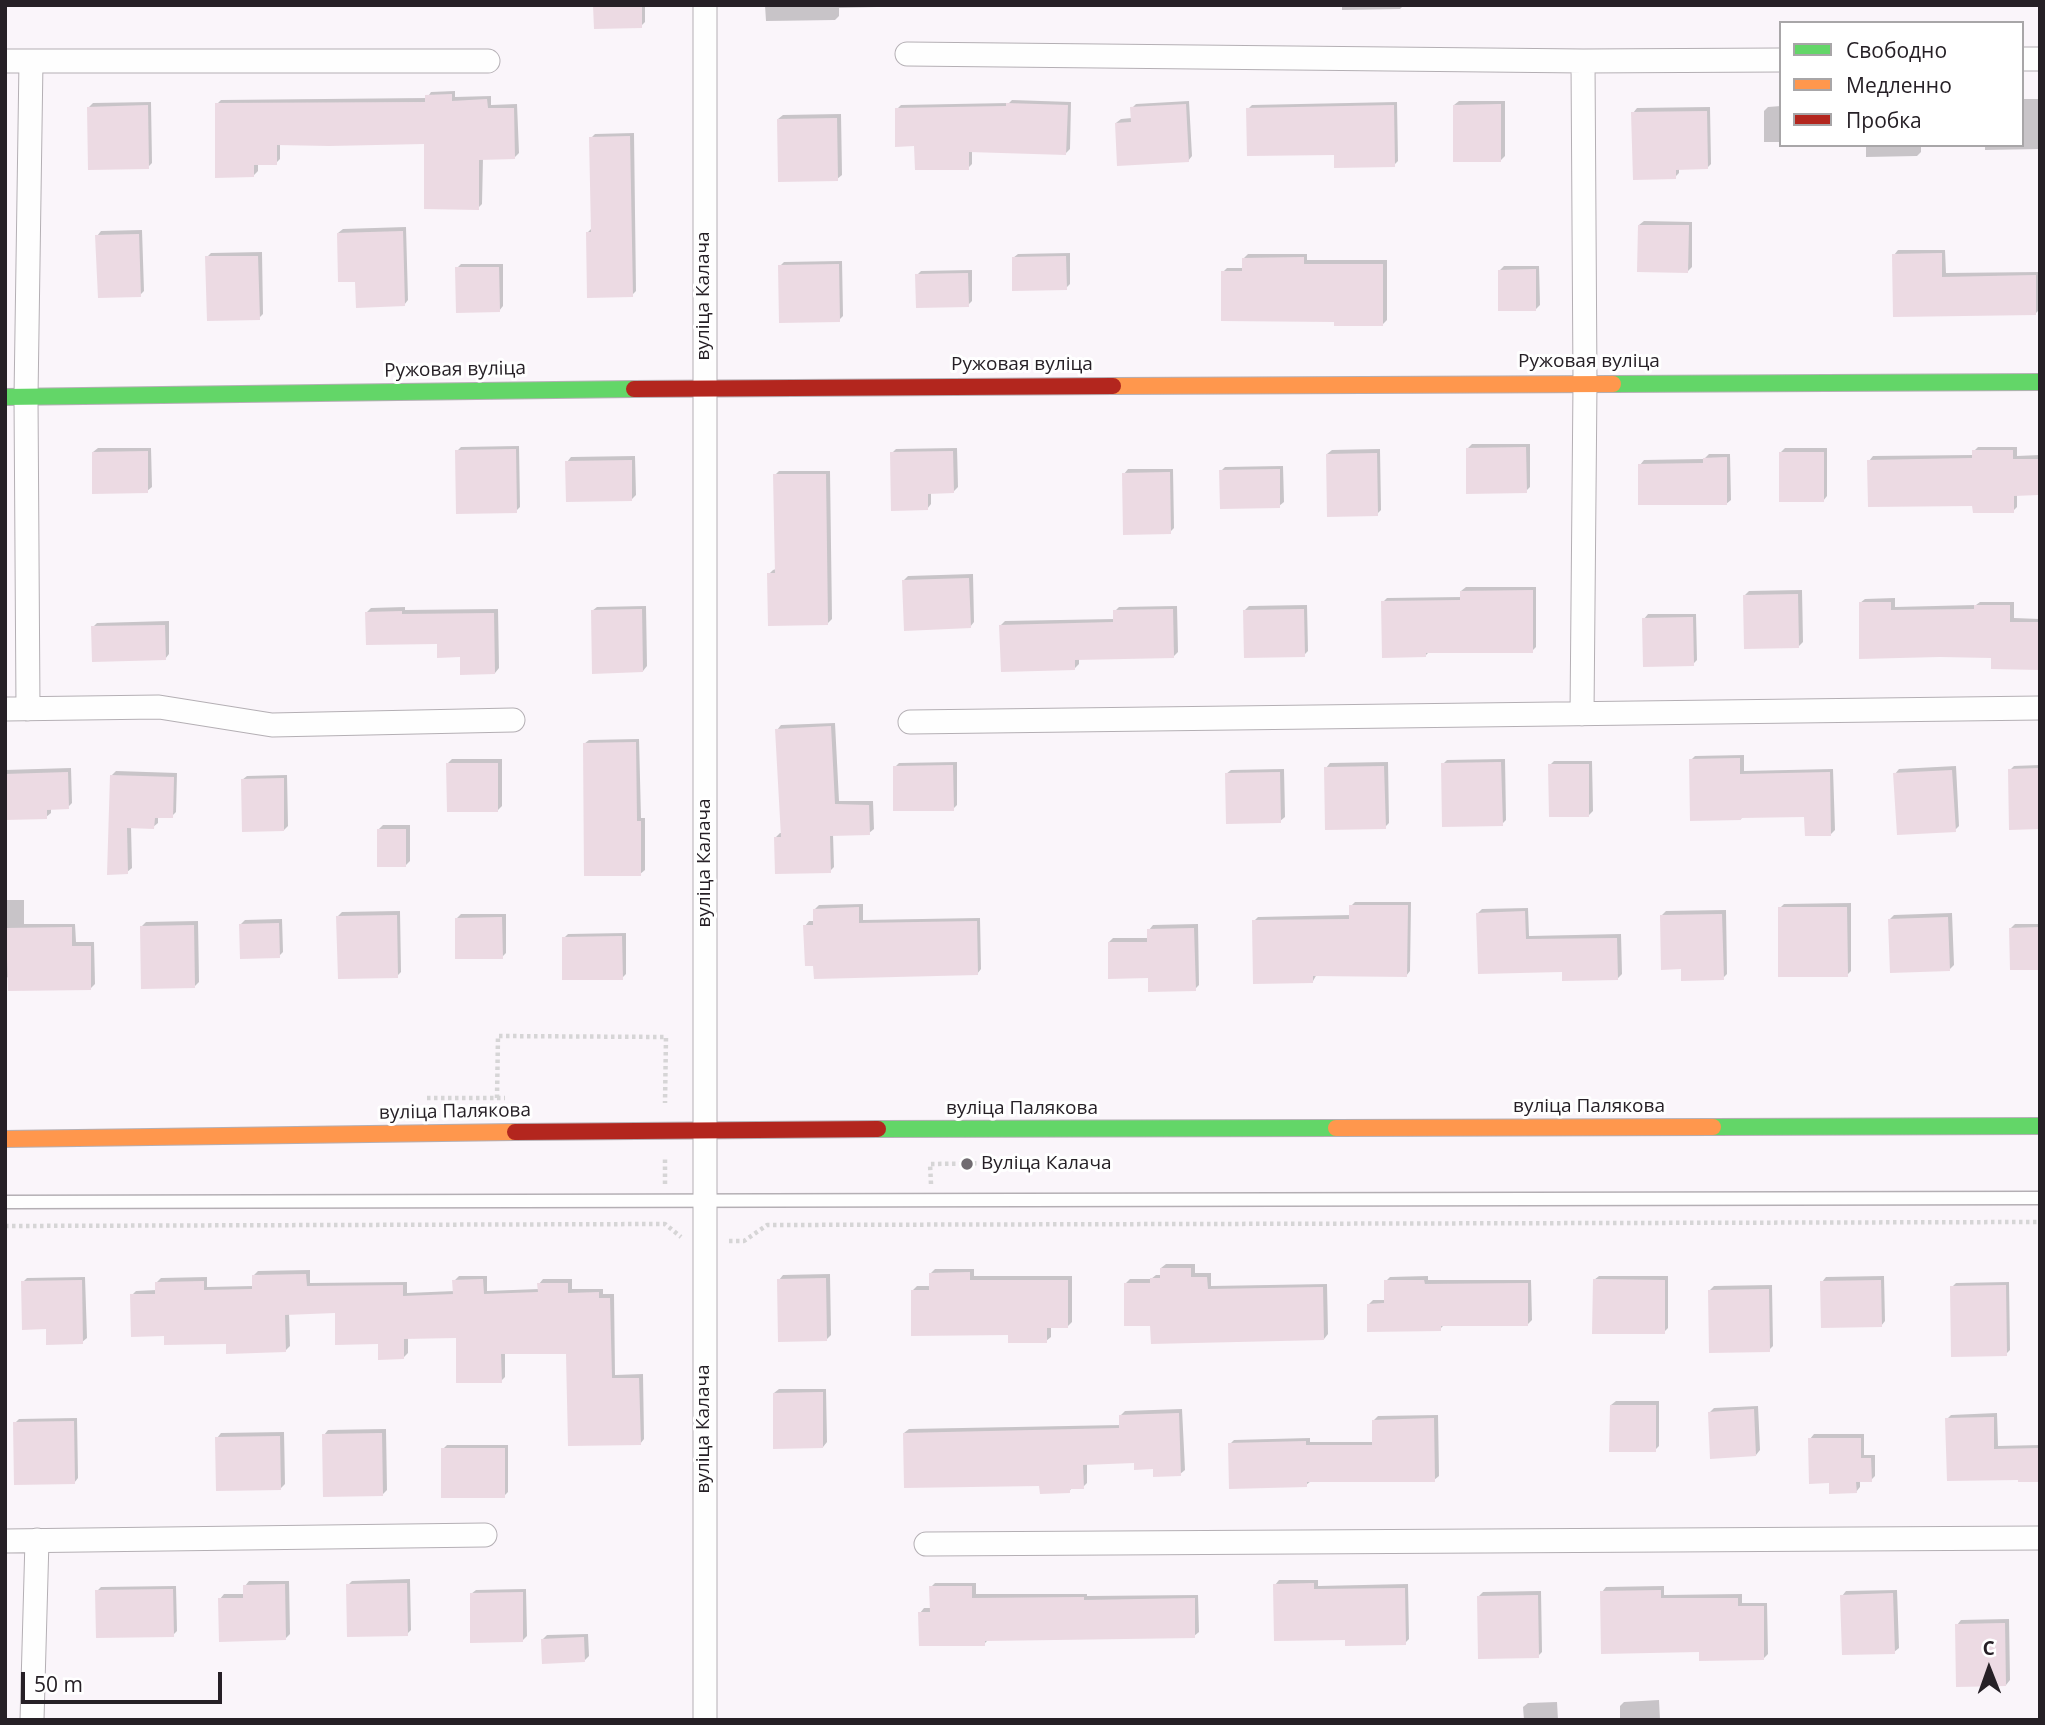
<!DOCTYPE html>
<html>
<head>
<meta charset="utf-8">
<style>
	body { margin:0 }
	#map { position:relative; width:2045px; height:1725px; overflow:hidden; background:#faf5fa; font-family:"Open Sans",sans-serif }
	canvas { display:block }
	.frame { position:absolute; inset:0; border:7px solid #262026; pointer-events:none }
	.legend { position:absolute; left:1779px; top:21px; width:245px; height:126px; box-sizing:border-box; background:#fff; border:2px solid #a8a6a8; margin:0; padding:9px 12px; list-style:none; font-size:21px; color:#262026 }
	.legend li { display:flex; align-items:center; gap:14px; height:35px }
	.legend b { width:35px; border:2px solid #a8a6a8 }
	.north { position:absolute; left:1954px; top:1634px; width:70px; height:70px; -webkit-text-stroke:5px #fff; paint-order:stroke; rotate:359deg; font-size:19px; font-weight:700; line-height:28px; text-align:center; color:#262026 }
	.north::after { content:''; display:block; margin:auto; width:24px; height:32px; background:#262026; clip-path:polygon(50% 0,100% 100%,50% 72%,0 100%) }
	.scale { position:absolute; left:21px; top:1672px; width:201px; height:32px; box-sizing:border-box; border:4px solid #262026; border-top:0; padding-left:9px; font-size:21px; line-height:24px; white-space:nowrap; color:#262026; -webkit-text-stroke:5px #fff; paint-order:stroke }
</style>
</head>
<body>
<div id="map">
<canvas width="2045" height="1725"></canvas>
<div class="frame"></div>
<ul class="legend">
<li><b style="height:9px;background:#63d668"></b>Свободно</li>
<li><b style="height:9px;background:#ff974d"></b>Медленно</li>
<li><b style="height:9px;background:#b3261e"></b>Пробка</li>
</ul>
<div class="north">С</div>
<div class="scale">50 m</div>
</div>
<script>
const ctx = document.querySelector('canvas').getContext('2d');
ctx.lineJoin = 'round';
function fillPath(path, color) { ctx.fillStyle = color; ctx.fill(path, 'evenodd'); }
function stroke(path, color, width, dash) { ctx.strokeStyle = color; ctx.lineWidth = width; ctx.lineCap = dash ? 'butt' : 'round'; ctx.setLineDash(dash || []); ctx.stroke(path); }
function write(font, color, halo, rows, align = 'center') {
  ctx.font = font + ' "Open Sans",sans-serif'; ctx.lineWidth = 6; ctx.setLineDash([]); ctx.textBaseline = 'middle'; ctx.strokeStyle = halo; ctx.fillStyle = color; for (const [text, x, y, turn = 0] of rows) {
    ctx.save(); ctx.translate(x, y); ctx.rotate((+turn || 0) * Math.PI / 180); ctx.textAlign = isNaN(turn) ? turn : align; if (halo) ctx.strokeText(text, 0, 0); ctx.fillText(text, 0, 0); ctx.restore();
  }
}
fillPath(new Path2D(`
	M595 5H645V22L641 26Z
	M765 5H879L877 7 839 8V16L835 20 766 21Z
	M1342 5H1404L1400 9 1342 10Z
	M1456 5H1519L1456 7Z
	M455 91V97L491 96V105L517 104 519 153 515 157 483 158 482 204 478 208 426 142 280 143V159L276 163H258V171L253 176 217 104 221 100 427 98 431 92Z
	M2022 99H2040V149L1985 150V145H2022Z
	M1012 100 1071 102 1070 149 1066 153 972 150V164L968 168 916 145 897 109 901 105 1009 103Z
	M1189 101 1192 156 1188 161 1116 123 1121 119 1132 118V108L1136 104Z
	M1459 101H1505V156L1501 160 1454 105Z
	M151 102 152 163 148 167 89 107 93 103Z
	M1397 102 1398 161 1394 165 1336 153 1248 109 1252 105Z
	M1781 106V142H1764V111L1768 107Z
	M1710 107 1711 164 1707 168H1679V173L1675 177 1633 113 1637 108Z
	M841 114 842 175 837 179 778 119 783 115Z
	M634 133 636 291 632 295 587 233 593 227 591 138 595 134Z
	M1866 145H1921V152L1917 156 1866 157Z
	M1644 221 1692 222V267L1688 271 1639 225Z
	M406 227 408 300 404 305 357 280 338 233 343 229Z
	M142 230 144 291 140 295 97 236 101 231Z
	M1898 250H1945L1946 273 2039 272 2040 309 2036 313 1895 316 1894 255Z
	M262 252 263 314 259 318 207 257 211 253Z
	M1070 253V284L1066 288 1013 258 1018 254Z
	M1248 254H1307V260H1387V320L1383 324 1336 320 1223 272 1227 268H1244V258Z
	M842 261 843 316 839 320 780 266 784 262Z
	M461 264H503V306L499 311 457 268Z
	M1504 266H1539L1540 305 1536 309 1499 271Z
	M972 270V301L968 305 917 275 921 271Z
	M1472 444H1530V487L1526 491 1467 449Z
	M519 446 520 507 516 511 457 451 461 447Z
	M1978 447H2017V456L2040 455V491L2038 493 2017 494V507L2013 511 1869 461 1873 456 1974 455V451Z
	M98 448H151L152 487 147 491 93 452Z
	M957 448 958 487 953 492H931V504L927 509 892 453 896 449Z
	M1785 448H1827V496L1823 501 1781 452Z
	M1380 449 1381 510 1377 514 1327 454 1332 450Z
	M1709 454H1730L1731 500 1726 504 1640 465 1644 460 1704 459Z
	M635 456 636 495 632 499 567 462 571 457Z
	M1283 466 1284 502 1279 506 1221 471 1225 467Z
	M1128 469H1173L1174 528 1170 532 1124 474Z
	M779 471H830L832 619 828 623 769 574 773 570 776 569 775 475Z
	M973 574 974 622 970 627 904 580 908 576Z
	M1466 587H1536V647L1532 651 1429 652 1425 656 1383 602 1387 598 1462 597 1461 591Z
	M1802 590 1803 642 1799 646 1745 595 1749 591Z
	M1895 598V607L1976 605 1980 602H2014V618L2040 619V668L1992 656 1860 603 1865 599Z
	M1307 605 1308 651 1304 655 1245 610 1249 606Z
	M646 606 647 666 643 671 592 611 597 607Z
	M1177 606 1178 652 1174 656 1079 658V664L1075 668 1001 625 1005 621 1115 619V611L1119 607Z
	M405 607V610L498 609 499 668 495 673 439 642 367 612 371 608Z
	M1648 614H1696L1697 660 1693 664 1644 619Z
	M169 621V654L165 659 93 627 97 623Z
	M835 723 839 801H873L874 829 869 833 833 834 834 867 830 871 775 838 780 833H783L777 730 781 725Z
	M639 739 641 818H645V870L640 874 584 744 589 740Z
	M1744 755V771L1833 769 1835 830 1831 834 1806 815 1743 816 1741 819 1691 760 1695 756Z
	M452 759H502V806L498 810 448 763Z
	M1505 759 1506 820 1502 824 1443 764 1447 760Z
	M1554 761H1592L1593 811 1589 815 1550 765Z
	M957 762V805L953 809 895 767 899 763Z
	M1388 762 1389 823 1385 827 1326 768 1330 763Z
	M2040 765V827L2010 770 2014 766Z
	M1956 766 1959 826 1955 830 1895 774 1899 769Z
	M71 768 72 803 68 807 51 808V813L46 817 5 818V770Z
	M1284 769 1285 817 1280 821 1226 774 1231 770Z
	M116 771 177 773 176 812 172 816H158V823L153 827 131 826 132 868 127 872 112 775Z
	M287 775 288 826 284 830 242 780 247 776Z
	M383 825H410V861L406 865 379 829Z
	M5 900H24V924H75L76 942H94L95 984 91 988 5 977Z
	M1355 902H1411L1410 971 1406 976 1317 974 1313 981 1254 921 1258 917 1351 915V906Z
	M1851 903V971L1847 975 1780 908 1784 904Z
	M863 904V920L980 918 981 969 977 974 805 926 809 921H815V909L819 905Z
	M1528 908 1529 936 1621 934 1622 974 1617 979 1564 970 1478 913 1482 909Z
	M1726 910 1727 974 1723 978 1682 968 1661 916 1666 911Z
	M400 911 401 972 397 976 338 916 342 912Z
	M1952 913 1954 965 1950 969 1890 919 1894 915Z
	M461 914H506V953L502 957 456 919Z
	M282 919 283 952 279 956 241 924 245 920Z
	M198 921 199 982 195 986 142 926 146 922Z
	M1198 924 1199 985 1195 989 1150 977 1109 942 1113 938H1149V930L1153 925Z
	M2015 924H2040V968L2011 928Z
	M626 933V974L622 978 564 938 568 934Z
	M1166 1264H1195V1273H1211V1286L1327 1284 1328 1334 1324 1339 1152 1324 1126 1283 1130 1279H1151L1156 1275H1162L1161 1268Z
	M935 1269H974V1276H1072V1322L1068 1326H1051V1337L1046 1341 912 1291 917 1286H931V1273Z
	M310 1270V1283L407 1282V1293L455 1291 454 1281 459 1276H487V1291L539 1289V1284L543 1279H572V1289H603V1294H614L615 1375 643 1374 644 1439 640 1444 568 1352 505 1353V1377L501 1381 458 1336 408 1337V1353L404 1357 336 1311 289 1313 290 1346 286 1350 166 1335 132 1295 136 1291 157 1290V1282L161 1278 207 1277V1287L253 1286V1276L258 1271Z
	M830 1274 831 1335 827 1339 779 1280 783 1275Z
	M1428 1276V1280H1531L1532 1320 1528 1324 1444 1325 1440 1329 1369 1304 1373 1300H1386V1281L1390 1277Z
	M1599 1276H1668V1328L1664 1332 1594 1280Z
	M1884 1276 1885 1321 1881 1326 1822 1282 1826 1277Z
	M85 1277 87 1338 82 1342 48 1328 23 1282 27 1278Z
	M2009 1282 2010 1350 2006 1354 1952 1287 1956 1283Z
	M1772 1285 1773 1346 1769 1350 1710 1290 1714 1286Z
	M779 1389H826L827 1442 823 1447 774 1393Z
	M1616 1401H1659V1446L1655 1450 1611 1405Z
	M1758 1406 1760 1450 1756 1455 1709 1413 1714 1408Z
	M1182 1409 1185 1470 1180 1474 1136 1461 1087 1463V1483L1083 1487H1073L1069 1491 1041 1485 904 1433 909 1429 1121 1425 1120 1416 1125 1411Z
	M1997 1413 1998 1446 2040 1445V1480L1947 1419 1951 1415Z
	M1438 1415 1439 1476 1434 1480 1311 1481 1306 1485 1230 1444 1234 1440 1310 1438V1442H1374V1420L1378 1416Z
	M77 1418 78 1478 74 1483 15 1423 19 1419Z
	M386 1429 387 1490 383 1494 324 1435 328 1430Z
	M284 1432 285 1484 280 1489 217 1438 221 1433Z
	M1814 1434H1864V1455H1875V1476L1871 1480H1860V1487L1856 1492 1830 1482 1810 1439Z
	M447 1445H508V1492L504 1496 443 1449Z
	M410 1579 411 1630 407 1634 348 1585 352 1581Z
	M1279 1580H1318V1586L1408 1584 1409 1639 1405 1643 1347 1638 1275 1585Z
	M249 1581H289L290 1634 286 1638 220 1599 224 1594H245V1586Z
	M935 1583H976V1594H1087V1596L1198 1595 1199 1632 1194 1636 988 1640 984 1644 920 1613 924 1608H931V1587Z
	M176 1586 177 1631 173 1635 97 1591 101 1587Z
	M1664 1586V1595L1742 1594V1603H1767L1768 1654 1763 1659 1701 1650 1602 1592 1606 1587Z
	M526 1589 527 1636 523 1640 471 1594 476 1590Z
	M1897 1590 1899 1648 1894 1652 1842 1596 1846 1591Z
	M1541 1591 1542 1652 1538 1656 1479 1596 1483 1592Z
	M2009 1619 2010 1680 2006 1685 1957 1625 1961 1620Z
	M588 1634 589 1656 585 1660 543 1639 547 1635Z
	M1659 1700 1660 1720H1620V1706L1624 1702Z
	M1557 1702 1558 1720H1524L1523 1707 1528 1703Z`), '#0003');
fillPath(new Path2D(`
	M593 5H642V28L594 29Z
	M452 94V101L487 99 488 108H514L515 159 479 160V210L424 209V144L329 146 277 145V165H254V177L215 178V103L425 102V95Z
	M1006 103 1068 105 1066 155 969 152V170H915L914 146 895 147V108L1006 106Z
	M1186 104 1189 162 1117 166 1115 123 1131 122 1130 107Z
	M1501 104V162H1453V105Z
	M148 105 149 169 88 170 87 107Z
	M1394 105 1395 167 1334 168V155L1247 156 1246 108Z
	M1707 111 1708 169 1676 170V179L1633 180 1631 112Z
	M837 118 838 181 778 182 777 119Z
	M630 136 633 297 587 298 586 232H591L589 137Z
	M1638 225H1689L1688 273 1637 272Z
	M403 231 405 306 356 308 355 282H338L337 233Z
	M139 234 141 297 98 298 95 235Z
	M1942 253V277L2036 275V315L1893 317 1892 254Z
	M205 256H258L260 320 207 321Z
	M1066 256 1067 290 1012 291V257Z
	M1304 257V264H1383V326H1334V322L1221 321V271H1242V258Z
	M839 264 840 322 779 323 778 265Z
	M455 267H499L500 312 456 313Z
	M1536 269V311H1498V270Z
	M968 273 969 307 916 308 915 274Z
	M1526 447 1527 493 1466 494V448Z
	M516 449 517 513 456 514 455 450Z
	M1972 450H2013V459H2038V495L2014 496V513H1973L1972 506 1868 507 1867 460 1972 458Z
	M148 451V493L92 494V452Z
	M953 451 954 493 928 494V510L891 511 890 452Z
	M1779 452H1824V502H1779Z
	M1377 453 1378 516 1327 517 1326 454Z
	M1727 457V505H1638V464L1703 463V458Z
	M632 460V501L566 502 565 461Z
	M1280 469V508L1220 509 1219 470Z
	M1170 472 1171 534 1123 535 1122 473Z
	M773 474H826L828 625 768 626 767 573H775Z
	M969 578 971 628 904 631 902 580Z
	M1533 590V653H1426V657L1382 658 1381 601 1460 600V591Z
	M1798 594 1799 648 1744 649 1743 595Z
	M1859 602H1891V610L1974 609V605H2010V622H2040V670L1991 669V658L1940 657 1859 659Z
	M642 609 643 672 592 674 591 610Z
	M1173 609 1174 658 1075 660V670L1001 672 999 625 1113 622V610Z
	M1304 609 1305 657 1244 658 1243 610Z
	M402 611V614L494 613 495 674 460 675V657L437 658V644L366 645 365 612Z
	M1693 617 1694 666 1643 667 1642 618Z
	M165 625 166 660 92 662 91 626Z
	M831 726 835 804 869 805 870 835 830 836 831 873 775 874 774 837H781L775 729Z
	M636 742 637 821H641V876H584L583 743Z
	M1740 758V774L1830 772 1831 836H1805L1804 817 1741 818V820L1690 821 1689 759Z
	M1501 762 1503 826 1442 827 1441 763Z
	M446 763H498V812H447Z
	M1548 764H1589V817H1549Z
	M953 765 954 811H893V766Z
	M1384 766 1386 829 1325 830 1324 767Z
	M2040 768V829L2009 830 2008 769Z
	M1952 770 1956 832 1897 835 1893 773Z
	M68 772 69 809 47 810V819L5 820V774Z
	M1280 772 1281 823 1226 824 1225 773Z
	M110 775 174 777 173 818H155L154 829 127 828 128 874 107 875Z
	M284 778V831L242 832 241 779Z
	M377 829H406V867H377Z
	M1349 905H1408L1407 977 1313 976V983L1253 984 1252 920 1349 919Z
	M859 907V923L977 921 978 975 814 979 813 966H805L803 925H813V909Z
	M1778 907H1847L1848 977H1778Z
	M1525 911 1526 939 1617 938 1618 980 1562 981V972L1478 974 1476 913Z
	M1722 914 1724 980 1681 981V969L1661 970 1660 915Z
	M397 915 398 978 338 979 336 916Z
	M502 917 503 959H455V918Z
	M1948 917 1950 971 1890 973 1888 919Z
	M279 923 280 958 240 959 239 924Z
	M194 925 195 988 141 989 140 926Z
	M72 927V946H91V990L8 991 6 928Z
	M2040 927V970H2010L2009 928Z
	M1194 928 1196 991 1148 992V978L1108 979V942H1147V929Z
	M622 936 623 980H562V937Z
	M1160 1268H1191V1277H1207L1208 1289 1323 1287 1324 1340 1151 1344 1150 1326H1124V1283H1150V1278H1160Z
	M970 1272V1280H1068V1328H1047V1343H1008V1335L911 1336V1290H929V1273Z
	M306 1274 307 1286 403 1285V1296L453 1294 452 1280 483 1279 484 1294 538 1292 537 1283H568V1293L599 1292V1298H610L612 1378H639L641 1445 568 1446 566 1354H501L502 1383H456V1338L404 1339V1359L378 1360V1344L335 1345V1313L285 1315 286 1352 226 1354V1344L164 1345V1336L131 1337 130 1294H155V1282L204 1281V1290L252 1289V1275Z
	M826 1278 827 1341 778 1342 777 1279Z
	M1593 1279 1665 1280V1334H1592Z
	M82 1280 83 1344 46 1345V1329L22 1330 21 1281Z
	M1384 1280H1424L1425 1284 1528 1283V1326H1441V1331L1367 1332V1304L1384 1303Z
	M1881 1280 1882 1327 1821 1328 1820 1281Z
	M2006 1285 2007 1356 1951 1357 1950 1286Z
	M1769 1289 1770 1352 1709 1353 1708 1290Z
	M823 1392V1448L773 1449V1393Z
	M1610 1405H1656V1452H1609Z
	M1754 1409 1756 1456 1710 1459 1708 1412Z
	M1179 1413 1181 1476 1153 1477V1469L1134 1470V1463L1083 1465 1084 1489H1070V1493L1040 1494 1039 1486 904 1488 903 1433 1119 1428V1415Z
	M1994 1417V1449L2040 1448V1482H2018V1480L1947 1481 1945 1418Z
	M1434 1418 1435 1482H1307V1487L1229 1489 1228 1443 1306 1441V1445H1372V1420Z
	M74 1421 75 1484 14 1485 13 1422Z
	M382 1433 383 1496 323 1497 322 1434Z
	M280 1436 281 1490 216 1491 215 1437Z
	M1808 1438H1861V1458H1871L1872 1482H1856L1857 1493 1829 1494V1483L1809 1484Z
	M441 1448H505V1498H441Z
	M407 1583 408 1636 347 1637 346 1584Z
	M1314 1583V1589L1405 1588 1406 1645 1345 1646V1640L1274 1641 1273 1584Z
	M285 1584 286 1640 219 1642 218 1598H243V1585Z
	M929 1586H972V1598L1084 1597V1600L1195 1598V1638L985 1641V1646H919L918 1612H930Z
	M173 1589 174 1637 96 1638 95 1590Z
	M1661 1590V1598H1738V1606H1764V1660L1699 1661V1652L1601 1654 1600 1591Z
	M523 1592V1642L470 1643V1593Z
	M1893 1593 1895 1654 1842 1655 1840 1595Z
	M1538 1595 1539 1658 1478 1659 1477 1596Z
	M2005 1623 2006 1686 1956 1687 1955 1624Z
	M584 1637 585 1662 542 1664 541 1639Z`), '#ecdae3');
const lane = new Path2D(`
	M5 1202 2040 1198`);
const street = new Path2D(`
	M907 54 1583 61 1781 60
	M2022 59H2040
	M5 61H488
	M5 709 159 707 272 725 513 720
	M28 709 26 397 31 61
	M1582 714 1585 383 1583 61
	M910 722 2040 708
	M5 1541 485 1535
	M926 1544 2040 1538
	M32 1720 37 1540
	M705 1720V5`);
const fast = new Path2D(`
	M1613 384 2040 382
	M5 397 634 389
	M1713 1127 2040 1126
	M878 1129 1336 1128`);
const slow = new Path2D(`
	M1113 386 1613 384
	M1336 1128 1713 1127
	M5 1139 515 1132`);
const jam = new Path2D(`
	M634 389 1113 386
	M515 1132 878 1129`);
stroke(lane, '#b4afb4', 15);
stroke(street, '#b4afb4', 25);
stroke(fast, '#b4afb4', 18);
stroke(slow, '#b4afb4', 18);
stroke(jam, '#b4afb4', 18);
stroke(new Path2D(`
	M427 1098H505
	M497 1098 498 1036 666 1037 665 1103
	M665 1184V1158
	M931 1184 930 1164 1003 1163
	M5 1226 665 1224 681 1237
	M729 1241H744L767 1225 2040 1222`), '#d6d5d6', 4.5, [3.5, 3.5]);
stroke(lane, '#fefefe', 12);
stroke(street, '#fefefe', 23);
stroke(fast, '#63d668', 16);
stroke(slow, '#ff974d', 16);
stroke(jam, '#b3261e', 16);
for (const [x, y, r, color] of [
	[967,1164,7,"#706b70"]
]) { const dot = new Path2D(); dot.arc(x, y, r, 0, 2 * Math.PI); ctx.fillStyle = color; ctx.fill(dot); stroke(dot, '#fff', 2.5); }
write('19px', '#262026', '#fff', [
	["вуліца Калача",704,296,-90],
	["Ружовая вуліца",1589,362],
	["Ружовая вуліца",1022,365],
	["Ружовая вуліца",455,370,-1],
	["вуліца Калача",705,863,-90],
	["вуліца Палякова",1589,1107],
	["вуліца Палякова",1022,1109],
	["вуліца Палякова",455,1112,-1],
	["вуліца Калача",704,1429,-90]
]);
write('19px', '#262026', '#fff', [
	["Вуліца Калача",981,1164]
], 'left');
</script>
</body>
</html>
